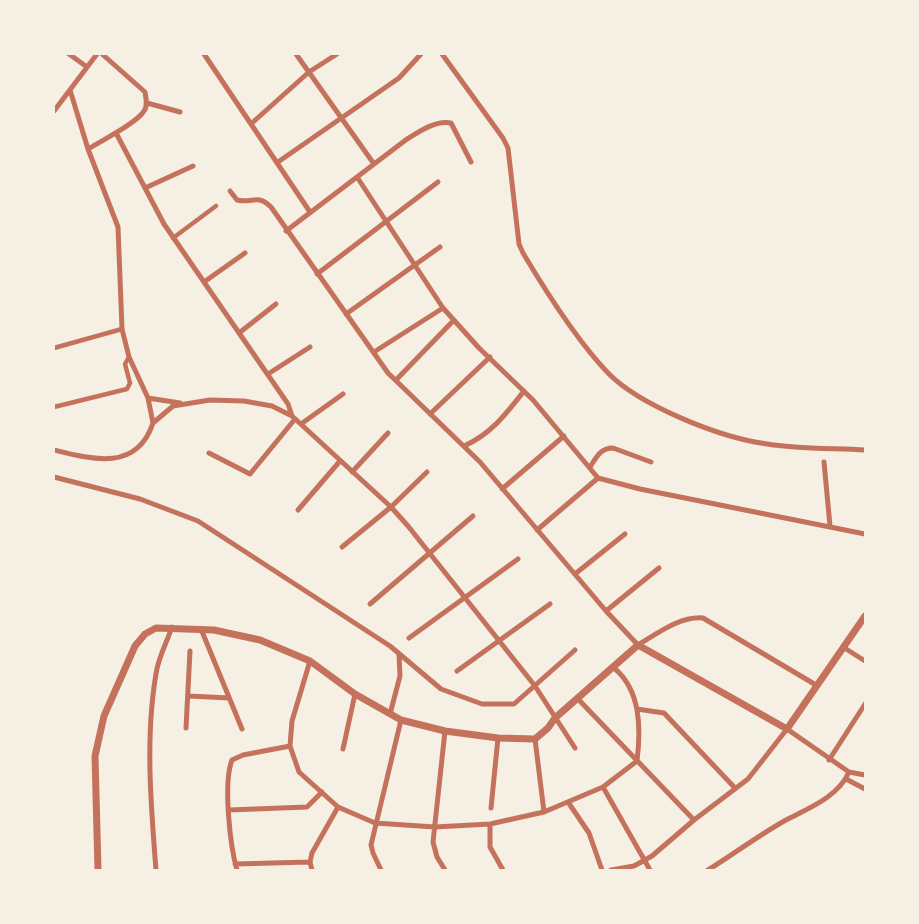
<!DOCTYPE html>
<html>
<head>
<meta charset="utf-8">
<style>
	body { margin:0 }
	#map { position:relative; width:919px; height:924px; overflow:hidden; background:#f6efe4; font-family:Figtree,sans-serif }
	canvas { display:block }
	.frame { position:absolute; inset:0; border:55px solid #f6efe4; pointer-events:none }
</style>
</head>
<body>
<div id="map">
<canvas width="919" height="924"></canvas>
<div class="frame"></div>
</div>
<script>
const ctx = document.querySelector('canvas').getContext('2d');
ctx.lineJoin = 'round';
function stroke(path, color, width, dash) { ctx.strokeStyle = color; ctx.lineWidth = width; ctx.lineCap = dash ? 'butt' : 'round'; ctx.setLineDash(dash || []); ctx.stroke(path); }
stroke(new Path2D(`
	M173 238 216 206
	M54 348 122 329
	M54 407 127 389 130 383 125 364 129 357`), '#c5725c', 4.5);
stroke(new Path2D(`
	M69 54 87 67
	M204 54 310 212
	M296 54 374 164
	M442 54 503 138 508 148 519 244 523 253C545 290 579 343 609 374 640 405 713 434 755 442 791 449 829 448 865 450
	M70 90 88 149 118 227 122 329 129 357 148 398 153 423
	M147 103 180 112
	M54 111 97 54
	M252 123 309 72 337 54
	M116 133 164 224 288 404 292 416
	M88 149C101 141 137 123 144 111 148 106 146 98 145 92L102 54
	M278 162 399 78 421 54
	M357 177 443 308 479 348 533 400 598 478 640 489 865 534
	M145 188 193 166
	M230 191 237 200C253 204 256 193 271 207L388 373 480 462 606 611 638 645C658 633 680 616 703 618L816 685
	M286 231 407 139C420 131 436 120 451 123L471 162
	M317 274 438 182
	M204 282 245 253
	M346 314 440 247
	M239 333 276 304
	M374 352 443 308
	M268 374 310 347
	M396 380 454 320
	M148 398 180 403
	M430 414 490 357
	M153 423 173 406 210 400 244 401 272 406 292 416 391 507 408 526 535 686 575 748
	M301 424 343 394
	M464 446C491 434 506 414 524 391
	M54 450C94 460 137 471 153 423
	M209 453 250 474 295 419
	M824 462 830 526
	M590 467C596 458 600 448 613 448L651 462
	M352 472 388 433
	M54 477 140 499 198 521 390 646 441 689 482 704H514L575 650
	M502 489 564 436
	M298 510 340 461
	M537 530 598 478
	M342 547 391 507 427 472
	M575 574 625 534
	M370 604 473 516
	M606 611 659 568
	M201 629 242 729
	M409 638 518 559
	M843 647 865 661
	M310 661 292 721 290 746 299 772 338 807 375 823 435 827 490 824 544 812 603 787 637 761C641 729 641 690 614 668
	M457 671 550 604
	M189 696 229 698
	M578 699 694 820
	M637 709 664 713 735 788
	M390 714 400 676 399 654
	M186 728 190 651
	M535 739 544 812
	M343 749 355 694
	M829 760 865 704
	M846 779 865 789
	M603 787 650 870
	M568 802 589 833 602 870
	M491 808 498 738
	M229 810 307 807 322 792
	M490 824V847L503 870
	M235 864 310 862
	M156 870C151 806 145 738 156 674 158 658 167 642 172 627
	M237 870C230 846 223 783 232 760L243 755 290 746
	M312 870 310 862 312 853 338 807
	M381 870 373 853 371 845 401 720
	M445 870 437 857 433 842 445 731
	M611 870 634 866 652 856 694 820 748 779 787 729 849 772 865 775
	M708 870C734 854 759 835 786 820 809 808 838 797 849 772`), '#c5725c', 5);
stroke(new Path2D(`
	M98 870 95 756 104 716 135 646 145 634 156 628 214 630 260 640 310 661 355 694 401 720 445 731 498 738 535 739 548 728 555 718 638 645 787 729 865 616`), '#c5725c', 7);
</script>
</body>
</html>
